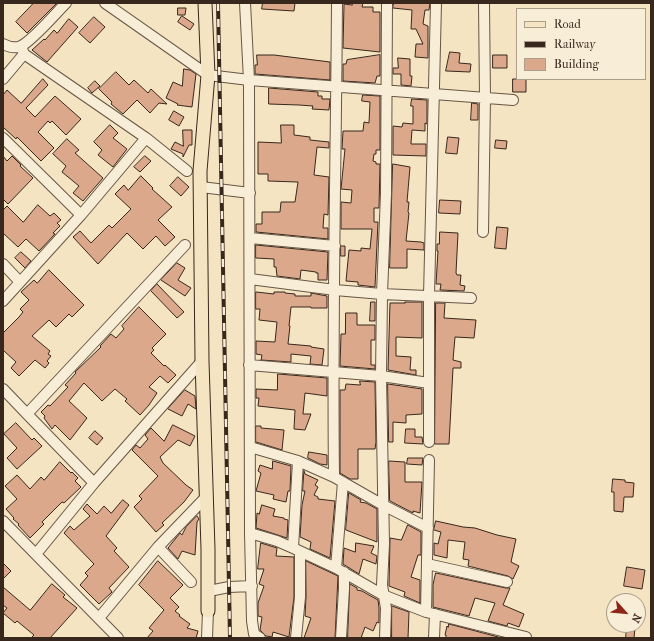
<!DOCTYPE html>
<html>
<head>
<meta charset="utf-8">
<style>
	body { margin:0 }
	#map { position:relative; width:654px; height:641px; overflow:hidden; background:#f4e4c2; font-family:"IM FELL French Canon",serif }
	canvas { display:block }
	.frame { position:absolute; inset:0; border:4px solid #38271c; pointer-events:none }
	.legend { position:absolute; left:516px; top:8px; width:130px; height:72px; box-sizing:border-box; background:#f8edd7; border:1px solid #ab9e8c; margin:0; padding:5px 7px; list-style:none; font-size:12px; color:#38271c }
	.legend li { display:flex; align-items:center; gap:8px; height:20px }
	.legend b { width:20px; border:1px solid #ab9e8c }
	.north { position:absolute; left:606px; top:593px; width:40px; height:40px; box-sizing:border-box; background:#f8edd7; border:1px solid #ab9e8c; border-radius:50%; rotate:117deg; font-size:11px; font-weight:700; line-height:16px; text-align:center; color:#38271c }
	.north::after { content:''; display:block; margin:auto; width:14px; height:18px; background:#8f2418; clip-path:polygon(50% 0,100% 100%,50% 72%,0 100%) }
</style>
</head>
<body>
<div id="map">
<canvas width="654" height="641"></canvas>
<div class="frame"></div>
<ul class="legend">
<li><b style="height:5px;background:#f4e4c2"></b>Road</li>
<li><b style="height:5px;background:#38271c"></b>Railway</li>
<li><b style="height:11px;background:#dba88c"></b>Building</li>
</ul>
<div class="north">N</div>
</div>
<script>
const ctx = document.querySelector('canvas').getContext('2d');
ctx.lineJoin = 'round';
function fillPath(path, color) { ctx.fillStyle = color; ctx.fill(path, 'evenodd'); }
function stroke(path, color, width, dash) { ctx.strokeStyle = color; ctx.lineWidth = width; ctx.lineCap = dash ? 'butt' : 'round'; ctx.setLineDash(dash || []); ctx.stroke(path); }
const building = new Path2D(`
	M34 3H57L27 33 16 22Z
	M263 3H295L294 11 262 9Z
	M352 3H363L362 7H373V12H380V52L343 48 344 4 352 5Z
	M394 3H430L429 10H425L423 24 428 26V58L415 57 416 44H423L416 29H411L412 10 393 8Z
	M178 8H186L185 15H178Z
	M182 16 194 24 190 30 178 22Z
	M94 17 105 27 90 43 79 33Z
	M69 19 78 27 47 62 32 50 44 39 45 40 54 30 57 33Z
	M450 52 460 53 459 63 471 64 470 72 446 71Z
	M257 55H274L330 62V80L255 74V65H257Z
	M380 55V76H377L375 83 343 81V64H346L347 60Z
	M493 55H507V68H493Z
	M398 58 410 59V76H412L411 86 401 85V74H393V68H398Z
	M184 69 190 70 196 74 192 107 177 105 178 104 166 98 173 82 182 86Z
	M116 72 129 85 134 80 148 93 151 89 167 104 159 103 150 113 137 100 123 114 111 104 112 102 99 89Z
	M43 79 48 85 26 108 35 117 55 96 81 119 66 135 52 121 50 123 48 121 38 132 54 148 41 161 17 137 16 139 3 127V95L7 90 21 103Z
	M513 79H526V92H513Z
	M95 81 100 86 92 93 88 88Z
	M269 88 318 92V96H322V99H330L329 110 312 109 313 106 299 105 269 104Z
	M363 95 380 96V150H376V154H374L373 161 376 162V164H380L379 208H374V222H378L375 287 358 285V282L346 281 349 250 361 251V248L370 249 372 229H341V202L351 203 352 190 341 189 345 149H342L343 131H363L364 122 369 123 370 102 362 101Z
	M412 99 427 100V124L425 123V131L412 130 411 143V144H426V156L393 155V126L402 127 403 123 413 124V106H411Z
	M472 103 478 104V120H471Z
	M174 111 184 117 179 126 169 120Z
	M110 125 118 133 113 138 127 149 113 167 98 155 102 150 94 142Z
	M281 125H294V135L310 137V140L329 142V148L317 147 314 175 329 177 328 215 324 214 323 228H328V239L256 232V224H262V212H280L281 202H295L298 182 268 181V174H258V142L281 143Z
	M183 130H192V145H189L183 157V154L171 149 175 142 183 146Z
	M448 137 459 138 457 154 446 153Z
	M67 139 79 150 75 153 103 178 83 201 73 193 79 186 62 172 66 166 53 154Z
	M496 140 507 141 506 149 495 148Z
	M3 156 7 161 12 156 21 165 20 166 33 178 8 204 3 199Z
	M145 156 151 161 140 172 134 167Z
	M393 164 410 167 407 202H409L408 212 409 213 406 241 421 242 424 243V250L407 249V268H390Z
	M141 176 153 188 152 189 172 207 158 220 175 237 165 246 156 236 143 249 127 233 98 264 73 237 80 231 91 243 109 225 112 228 131 209 115 194 124 185 128 190Z
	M178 177 189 187 181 196 170 186Z
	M440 200 461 201 460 214 439 213Z
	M38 205 50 216 54 213 61 220 57 223 60 226 53 233 55 234 39 251 26 239 18 247 3 233V210L7 206 23 222Z
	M497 227 508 228 506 249 495 248Z
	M440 232 458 233 456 273 457 275H461L460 285 465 286 464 291 440 290 441 284H436L438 251H437V244H439Z
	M256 245 328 252 327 280H318V273H316V272L301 270 300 279 277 276 276 267H274V259L256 258Z
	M341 246H345V256H341Z
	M21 252 31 261 25 268 15 258Z
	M177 263 185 268 178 280 191 288 185 296 161 280Z
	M49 270 84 305 72 317 69 314 56 327 49 320 32 336 50 351 48 354 51 356 47 361 49 363 45 368 35 360 19 376 11 368 16 362 3 350V333L19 317 23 312 20 309 29 300 21 292 34 280 37 283Z
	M157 284 184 312 177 318 151 291Z
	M256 292 274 294V292H285V293L295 294V296H311V293L327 296V308H311V307H291L289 326H290L288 344 311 346V347L324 349 322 365 310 364 311 356 291 354V362L261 360 262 355 256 354V341L275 342 277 322 259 320 260 309H256Z
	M371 302H375V321H370Z
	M405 302H422V338L396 337V356L411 357 410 370H416V375L388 370 390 303H405Z
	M436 303H445L444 318 476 320 474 338 455 337 453 360 461 362V368H453L449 444H435Z
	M139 307 166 334 152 348 154 350 151 353 164 366 165 365 176 375 168 383 160 376 149 387 157 393 149 405 140 415 125 401 127 399 115 389 102 401 84 383 69 401 87 418 70 440 55 425 52 429 44 418 45 416 41 412 48 405 50 406 68 387 65 385 76 373 75 372 101 347 100 346 111 334 116 338 124 329 122 326Z
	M346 313H357V325H375V340H371V365H375V369L340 366 341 334H345Z
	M278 374 327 378V396L305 393 303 414H311L305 430 294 429 295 410 258 406 259 398H256V389L277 390Z
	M360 381 375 382 376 442 375 449H358V479H350L340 473V390H345L346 384 360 385Z
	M388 384 422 389V414L406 415V423L393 422V442H389Z
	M185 390 195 396 196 409 188 404 182 416 168 409Z
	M16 423 32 440 34 438 42 446 17 469 7 458 17 448 4 434Z
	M173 425 195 436 190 446 178 440 160 457 163 463 186 485 193 490 184 502 162 523 164 525 156 532 134 507 142 499 139 496 158 476 132 450 136 445 140 448 148 439 145 435 151 428 164 441Z
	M256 426H261V428L284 430 282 450 256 442Z
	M406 429H415V437H422L423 444 405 443Z
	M95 431 103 438 97 445 89 438Z
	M309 452 327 455V465L320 464 308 458Z
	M408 458H423L422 465 407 464Z
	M273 461 291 466 290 491H288L286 502 273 499 274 495 256 491 261 473 258 471 260 465 272 469Z
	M389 461 405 462V482H422L420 513 413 511V513L390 501Z
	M60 462 71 473 72 472 78 478 75 481 81 487 64 503 62 502 42 522 44 524 30 538 18 525 19 524 13 519 14 518 6 509 17 499 5 486 17 475 30 489 41 477 44 480Z
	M304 471 305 474 318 480 315 485 318 487 314 495 318 497V499L335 501 330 558 310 549 311 542 300 537 302 505 305 491H303Z
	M613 479 625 480V482L634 483 633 497H624L623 512 614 511V492H612Z
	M349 493 361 500 360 502 366 503 377 509V542L346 530Z
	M123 500 129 505 106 536 117 548 114 551 129 567 109 588 112 592 99 604 80 585 88 576 85 573 94 564 64 533 70 526 74 530 90 516 83 509 87 504 97 514 104 506 111 513Z
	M262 505 275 509 273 516 284 518V519L288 520 287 538 256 528 257 513 259 514Z
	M197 516 199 519 197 522 195 555 182 551 178 559 168 548 180 533 182 535 186 527Z
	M436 521 463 527 475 528 497 535 516 539 511 562 519 566 513 579 508 576 468 566 469 560 463 559 465 542 448 540 447 558 434 555V543L438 544 441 532 434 530Z
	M408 525 421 532V555H418L411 577 420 580V603L404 596 405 592 389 586V585L390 538 401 540Z
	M261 543 277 548 276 556 294 557V597L289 637 273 632 272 637 266 636 260 630 262 617 258 616V603L264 586 259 584 264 569H258Z
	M356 543 374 546 371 553 377 556 376 564 363 559 359 574 343 564 344 548 355 552Z
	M158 561 183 585 170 598 179 607 175 611 180 615 179 616 190 624 187 628 198 631 196 638H147L153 631 149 628 164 610 139 585Z
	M306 561 338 576 335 638H304L311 618 305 616 306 597Z
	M3 563 11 571 3 579Z
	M627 567 645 570 642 589 624 586Z
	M436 573 506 588H510L503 605 524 614 519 627 508 623 507 626 488 621 495 603 475 598 469 616 433 607V585Z
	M52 584 65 595 63 597 77 608 50 638H31L34 635 17 621 15 623 3 613 7 608 3 605V587L30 610Z
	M350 584 357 588V590L362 591 367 594 378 600 379 608V623L377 622 373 631 365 627 361 638H348Z
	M392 606 409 612 408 638H392Z
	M449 624 502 638H446V635H445L447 626 448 627Z
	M627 627 635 628 634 638H626Z`);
fillPath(building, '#dba88c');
stroke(building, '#38271c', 1);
const minor = new Path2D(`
	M105 3 208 75 249 80 513 100
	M245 3 249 80 250 533 252 621 254 634 260 638
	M3 44C9 47 15 49 21 46 32 41 56 13 66 3
	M21 46 24 54 146 138
	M3 79 24 54
	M3 138 81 215
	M201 187 250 193
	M483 232 485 98 484 3
	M250 238 335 246
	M3 264 20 282
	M250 279 335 290 382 294 471 298
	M3 301 81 215 146 138 187 171
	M249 365 381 376 429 383
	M3 389 27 414
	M429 442V296L436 3
	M250 447 298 461 334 477 383 505 428 528
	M334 477C332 319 336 161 337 3
	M94 483 27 414 185 245
	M3 521 118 638
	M250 533 277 541 293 548 336 568 383 595 426 612 526 637
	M293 548 298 461
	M36 554 94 483 202 361
	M427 564 507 582
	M336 568 343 482
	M191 582 158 547 207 496
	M209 591 229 587 252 586
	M426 612 429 460
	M99 618 158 547
	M207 638 208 611
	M296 638 300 597V552
	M341 638 344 589V572
	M385 638 386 608 382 585 384 544 381 376 382 294 386 194 387 3
	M434 638 435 614`);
const major = new Path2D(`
	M205 3 208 75 200 171 202 361 208 549V611`);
stroke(minor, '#675646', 12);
stroke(major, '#38271c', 15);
stroke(minor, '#f8edd7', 10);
stroke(major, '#f4e4c2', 13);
const rail = new Path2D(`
	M218 3 230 638`);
stroke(rail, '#38271c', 4);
stroke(rail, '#f8edd7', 2.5, [8]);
</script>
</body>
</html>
